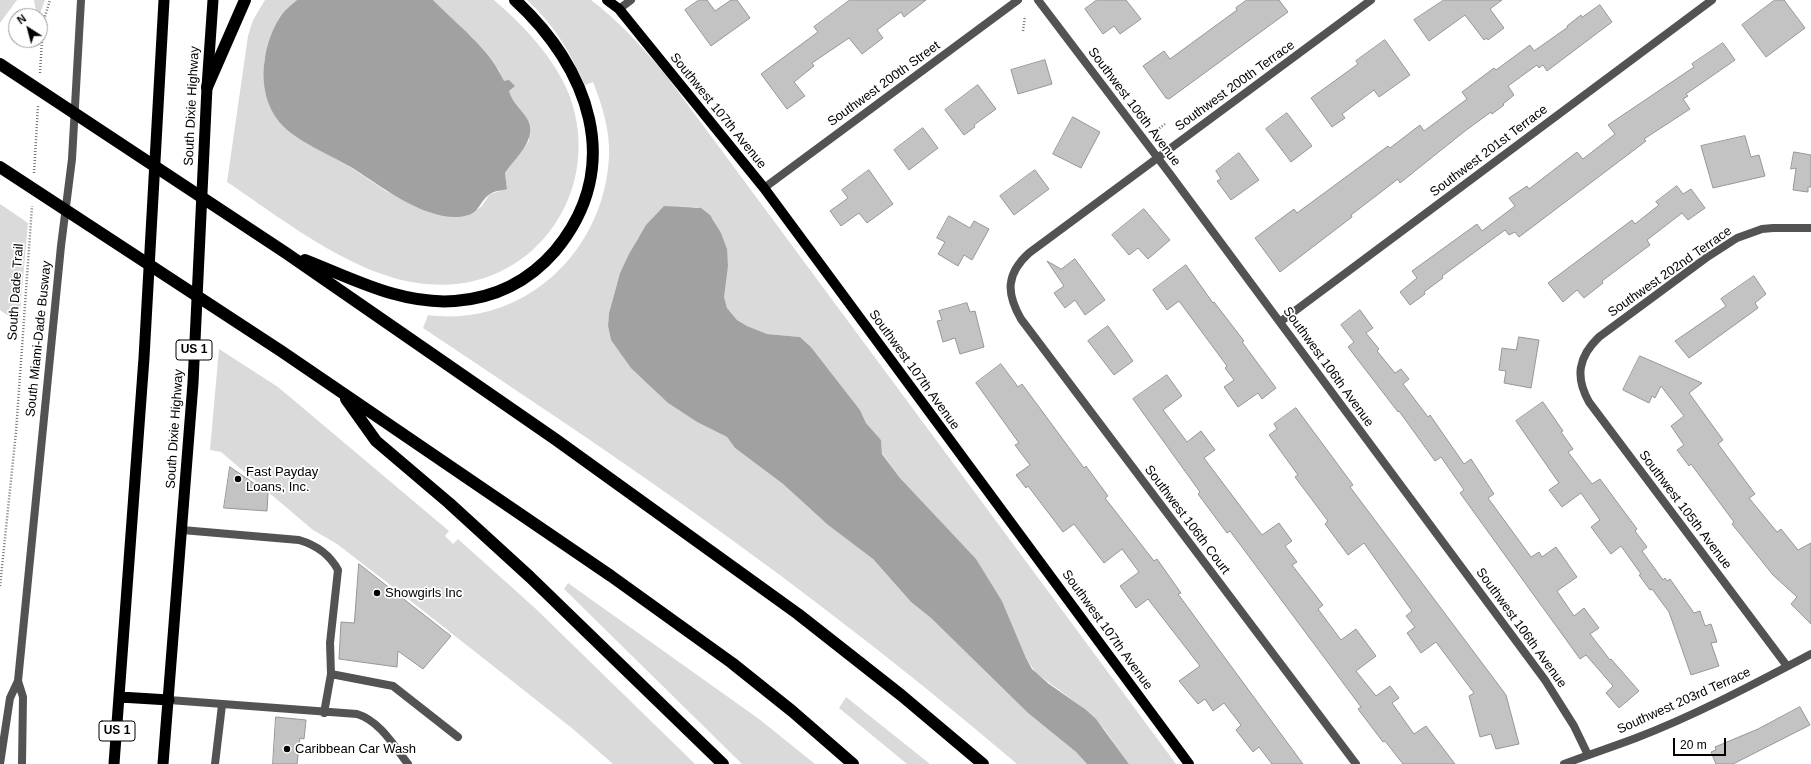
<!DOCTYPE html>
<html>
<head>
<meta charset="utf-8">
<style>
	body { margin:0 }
	#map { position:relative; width:1811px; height:764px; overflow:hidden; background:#fff; font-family:Arial,sans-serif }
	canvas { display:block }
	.north { position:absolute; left:8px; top:8px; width:40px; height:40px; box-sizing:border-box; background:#fff; border:1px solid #999; border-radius:50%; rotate:324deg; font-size:11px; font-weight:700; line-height:16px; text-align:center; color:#000 }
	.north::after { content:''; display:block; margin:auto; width:14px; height:18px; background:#000; clip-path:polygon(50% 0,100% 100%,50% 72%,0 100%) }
	.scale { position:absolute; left:1673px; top:738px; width:53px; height:18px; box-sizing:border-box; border:2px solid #000; border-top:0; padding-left:5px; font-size:12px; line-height:14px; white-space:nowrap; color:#000; -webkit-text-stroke:3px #fff; paint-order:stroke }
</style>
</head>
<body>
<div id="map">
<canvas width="1811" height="764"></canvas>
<div class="north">N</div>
<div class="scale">20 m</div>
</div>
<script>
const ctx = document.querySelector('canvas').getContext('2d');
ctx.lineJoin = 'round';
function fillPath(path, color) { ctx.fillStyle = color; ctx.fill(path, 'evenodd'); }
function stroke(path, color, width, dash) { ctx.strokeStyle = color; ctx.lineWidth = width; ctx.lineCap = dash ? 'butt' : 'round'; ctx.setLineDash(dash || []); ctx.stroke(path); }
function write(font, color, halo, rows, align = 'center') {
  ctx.font = font + ' Arial,sans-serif'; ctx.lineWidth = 3.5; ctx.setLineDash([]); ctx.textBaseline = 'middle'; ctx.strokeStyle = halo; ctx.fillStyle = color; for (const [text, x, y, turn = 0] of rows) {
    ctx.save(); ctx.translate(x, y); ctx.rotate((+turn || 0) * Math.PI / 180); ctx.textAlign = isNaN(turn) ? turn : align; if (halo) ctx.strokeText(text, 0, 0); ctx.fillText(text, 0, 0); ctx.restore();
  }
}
fillPath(new Path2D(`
	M0 0H17L0 23Z
	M34 0H45L39 16H37Z
	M265 0H297L280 16 268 45 264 61 266 93 271 109 285 128 353 169 386 191 429 212 457 217 468 215 481 207 490 194 507 189 505 173 529 141 526 117 510 97 499 70 433 0H494C524 26 556 59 570 97 605 195 529 295 426 284 356 278 284 220 227 182L248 36 253 20Z
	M527 0H591C619 21 642 47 665 74L1176 764H1129L1105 730 1085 709 1036 673 1026 658 1002 601 976 560 900 478 882 453 881 440 866 423 860 410 811 347 800 337 767 334 747 326 737 320 727 308 724 298V287L728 266 724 241 713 219 697 207 687 208 638 238 620 273 609 313 608 326 611 340 650 385 668 403 697 422 727 437 735 448 783 484 828 525 873 559 911 602 931 618 1028 713 1076 752 1087 764H1017C894 659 765 561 632 469 563 421 493 375 423 328L428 315C525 328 605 250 609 156 610 130 602 105 593 82L585 85C571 54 553 23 527 0Z
	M0 204 28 223 19 323 0 310Z
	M219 349 278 387 449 531 445 536 453 544 458 539 536 609 695 764H613L573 729 398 591 337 544 313 530 221 452 210 450Z
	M568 583 759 719 815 764H742L564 589Z
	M846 697 930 764H907L839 708Z`), '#dadada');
fillPath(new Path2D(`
	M297 0H433C458 26 489 48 504 81L509 80 515 86 509 91C512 102 520 108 526 117 540 137 516 157 505 173L507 189C502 191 496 190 490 194 477 203 481 216 457 217 422 218 382 187 354 169 333 156 302 144 284 127 255 99 260 49 280 17 284 11 291 5 297 0Z
	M664 206 701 208 710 215 721 233 727 249 728 266 724 297 727 308 737 320 747 326 767 334 800 337 811 347 860 410 866 423 881 440 882 454 900 478 976 559 1002 601 1026 658 1032 669 1049 684 1085 709 1096 719 1129 764H1087L1076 752 1028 713 931 618 911 602 873 559 828 525 783 484 735 448 727 437 697 422 668 403 631 368 611 340 608 326 609 313 620 273 629 254 646 225Z`), '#a1a1a1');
const building = new Path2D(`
	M699 0H707L715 11 731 0H737L750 18 711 46 685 10Z
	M850 0H926L904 17 901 12 877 30 883 38 862 54 849 38 812 63 814 66 794 82 805 96 787 109 761 74 818 32 814 27Z
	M1097 0H1126L1141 19 1120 34 1114 26 1103 34 1085 9Z
	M1247 0H1279L1288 12 1169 99 1166 98 1143 66 1164 51 1170 59 1237 10 1236 8Z
	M1444 0H1502L1490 9 1504 28 1488 40 1487 38 1484 40 1465 15 1429 41 1414 20Z
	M1775 0H1784L1805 28 1766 57 1742 25Z
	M1600 5 1612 22 1547 71 1543 65 1539 68 1537 65 1508 86 1514 95 1503 104 1504 105 1492 114 1491 112 1465 131 1400 183 1398 179 1351 215 1352 217 1280 272 1255 238 1294 209 1297 213 1388 146 1390 148 1420 125 1424 131 1467 99 1462 92 1494 68 1496 70 1530 45 1534 51 1568 27 1567 26 1581 15 1582 17Z
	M1385 40 1410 75 1379 97 1374 90 1342 114 1345 118 1332 127 1311 98 1358 64 1356 61Z
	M1723 43 1735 60 1686 94 1688 96 1683 99 1690 109 1644 139 1646 141 1519 237 1515 232 1509 235 1505 230 1442 276 1443 278 1424 292 1425 294 1410 305 1400 292 1417 278 1412 271 1477 224 1482 231 1515 206 1509 198 1527 186 1529 189 1577 152 1583 159 1615 134 1608 125 1694 67 1692 64Z
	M1045 60 1052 84 1018 94 1011 70Z
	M978 85 996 109 974 125 975 127 964 135 945 110Z
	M1287 113 1312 146 1291 162 1266 129Z
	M1073 117 1100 132 1081 168 1053 154Z
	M923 128 938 148 909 170 894 150Z
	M1745 136 1751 157 1759 155 1765 176 1713 188 1701 146Z
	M1794 152 1811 155V187H1808V192L1793 190 1796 168 1791 169Z
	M1239 153 1259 180 1231 200 1217 181 1221 179 1216 171Z
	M869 170 893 204 867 223 859 213 841 226 830 211 848 198 842 190Z
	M1035 170 1049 189 1014 215 1000 196Z
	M1677 186 1683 194 1691 189 1705 208 1688 220 1682 213 1647 240 1650 245 1602 281 1603 283 1584 298 1577 290 1563 302 1548 283 1632 220 1635 224 1659 205 1656 202Z
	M1144 209 1170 240 1148 259 1138 248 1129 255 1112 235Z
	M949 216 970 228 974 221 989 229 972 260 964 255 958 266 938 254 945 242 937 238Z
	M1075 259 1105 300 1085 315 1075 300 1065 308 1054 293 1064 286 1047 261 1061 269Z
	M1186 265 1213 303 1214 302 1244 341 1242 342 1276 388 1262 399 1258 393 1238 407 1224 387 1234 380 1225 368 1227 366 1179 301 1167 310 1153 290Z
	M1754 276 1766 294 1755 303 1758 308 1689 358 1675 341 1726 306 1721 299Z
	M967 303 970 312 975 311 984 347 960 354 955 338 943 342 937 321 942 320 939 311Z
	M1360 310 1373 328 1366 333 1379 349 1377 351 1395 373 1401 369 1409 379 1403 384 1428 417 1430 415 1464 464 1471 459 1494 494 1488 498 1531 557 1539 552 1542 557 1556 547 1577 577 1557 591 1574 616 1584 608 1599 628 1590 634 1610 660 1611 659 1639 691 1619 708 1606 693 1613 686 1586 655 1580 659 1460 493 1464 490 1441 457 1435 461 1399 411 1398 412 1348 347 1354 342 1341 325Z
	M1108 326 1133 361 1114 375 1088 341Z
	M1519 337 1539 340 1531 388 1504 383 1506 371 1499 370 1502 348 1516 350Z
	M1640 356 1702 383 1689 393 1723 440 1718 444 1755 494 1749 498 1777 532 1781 529 1798 550 1811 543V624L1791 604 1797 597 1773 575 1732 524 1734 522 1691 464 1689 466 1677 450 1684 445 1671 426 1684 416 1661 386 1655 398 1652 396 1649 403 1623 390Z
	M1001 364 1018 387 1022 384 1084 468 1086 466 1108 496 1105 498 1154 561 1157 559 1181 593 1178 594 1303 764H1272L1259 747 1253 752 1236 730 1241 725 1224 703 1213 711 1205 699 1198 704 1179 681 1200 666 1148 599 1136 608 1120 586 1139 572 1122 549 1104 563 1074 524 1063 532 1028 486 1026 488 1016 475 1030 465 1015 445 1019 443 976 383Z
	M1167 375 1182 396 1163 410 1187 442 1201 431 1215 450 1204 458 1262 535 1279 523 1292 541 1285 546 1297 562 1292 565 1323 605 1318 609 1341 640 1356 629 1376 656 1356 671 1376 696 1390 686 1399 698 1392 703 1414 734 1426 726 1455 764H1403L1385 741 1383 742 1358 709 1361 707 1230 531 1227 533 1198 494 1200 492 1133 399Z
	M1543 402 1563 431 1561 432 1573 449 1568 452 1592 484 1600 479 1637 529 1635 531 1647 547 1642 551 1663 580 1665 578 1667 581 1670 579 1694 613 1700 611 1705 626 1711 624 1717 642 1711 643 1719 666 1691 675 1669 612 1652 589 1650 590 1639 575 1641 574 1621 546 1611 554 1591 527 1600 520 1581 493 1562 507 1549 490 1559 483 1516 421Z
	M1296 408 1353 485 1350 487 1506 695 1519 744 1496 749 1491 734 1480 737 1469 696 1474 693 1436 642 1421 653 1407 633 1415 627 1406 616 1412 611 1364 543 1348 555 1325 524 1328 521 1295 477 1298 475 1269 435 1277 429 1274 424Z
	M230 467 268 493 267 511 224 508Z
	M359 564 451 636 423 669 398 651 397 667 339 659 341 622 354 623Z
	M1800 707 1810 725 1733 764H1716L1711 752 1716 750 1715 747 1758 729Z
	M276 717 306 720 304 739 300 738 297 764H273Z`);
fillPath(building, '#c3c3c3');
stroke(building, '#979797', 1);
stroke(new Path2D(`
	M1023 31 1025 16
	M40 73 43 23 50 0
	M1157 130 1165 124
	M34 173 38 106
	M0 586 16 432 32 206`), '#757575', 2.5, [1, 2]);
stroke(new Path2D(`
	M182 530 299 540C316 545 330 555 338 570L330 643 331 674
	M18 681 61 246 72 159 81 0
	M169 700 357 714C380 721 394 746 408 764
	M324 713 331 674 393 686 458 737
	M0 764 10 698 18 681 23 697 22 764
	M215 764 222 705`), '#535353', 8);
stroke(new Path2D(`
	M1038 0 1170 174 1545 680 1574 726 1588 755
	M619 9 631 0
	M764 188 1018 0
	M1280 322 1712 0
	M1787 666 1589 402C1575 377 1578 357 1599 337L1706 258 1737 238 1762 229 1773 228H1811
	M1356 764 1021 319C1006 293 1006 274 1029 253L1371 0
	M1564 764C1588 755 1612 747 1636 738 1696 715 1754 684 1811 654`), '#535353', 8);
stroke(new Path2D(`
	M607 0 619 9 764 188 1189 764`), '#000', 10);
stroke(new Path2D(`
	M120 697 169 700
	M114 764 144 358 164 0
	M163 764 193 383 207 87 213 0`), '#000', 11);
stroke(new Path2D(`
	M0 64 286 253 555 439 798 614 901 695 983 764
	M207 87 245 0
	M0 167 281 351 611 576 732 663 792 711 853 764
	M305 260C354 279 401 305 455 301 495 298 529 281 555 251 626 166 588 67 515 0
	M346 399 376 441 449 503 530 577 723 764`), '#000', 12);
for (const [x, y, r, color] of [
	[238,479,4,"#000"],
	[377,593,4,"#000"],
	[287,749,4,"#000"]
]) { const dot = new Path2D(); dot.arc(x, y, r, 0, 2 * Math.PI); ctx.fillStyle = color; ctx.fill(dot); stroke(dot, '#fff', 1.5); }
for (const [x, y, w] of [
	[194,350,36],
	[117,731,36]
]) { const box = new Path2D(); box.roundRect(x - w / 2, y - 10, w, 20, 3); ctx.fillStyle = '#fff'; ctx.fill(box); stroke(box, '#000', 1); }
write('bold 12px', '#000', null, [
	["US 1",194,350],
	["US 1",117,731]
]);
write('13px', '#000', '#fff', [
	["Southwest 200th Street",884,84,-36],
	["Southwest 200th Terrace",1235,86,-36],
	["South Dixie Highway",192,106,-87],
	["Southwest 106th Avenue",1134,107,53],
	["Southwest 107th Avenue",718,111,51],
	["Southwest 201st Terrace",1489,151,-37],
	["Southwest 202nd Terrace",1670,272,-35],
	["South Dade Trail",16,292,-86],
	["South Miami-Dade Busway",39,339,-84],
	["Southwest 106th Avenue",1328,367,54],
	["Southwest 107th Avenue",914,370,54],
	["South Dixie Highway",175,429,-86],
	["Southwest 105th Avenue",1685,510,53],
	["Southwest 106th Court",1187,520,53],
	["Southwest 106th Avenue",1521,628,54],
	["Southwest 107th Avenue",1107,630,54],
	["Southwest 203rd Terrace",1684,701,-24]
]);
write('13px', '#000', '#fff', [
	["Fast Payday",246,472],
	["Loans, Inc.",246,487],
	["Showgirls Inc",385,593],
	["Caribbean Car Wash",295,749]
], 'left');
</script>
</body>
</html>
